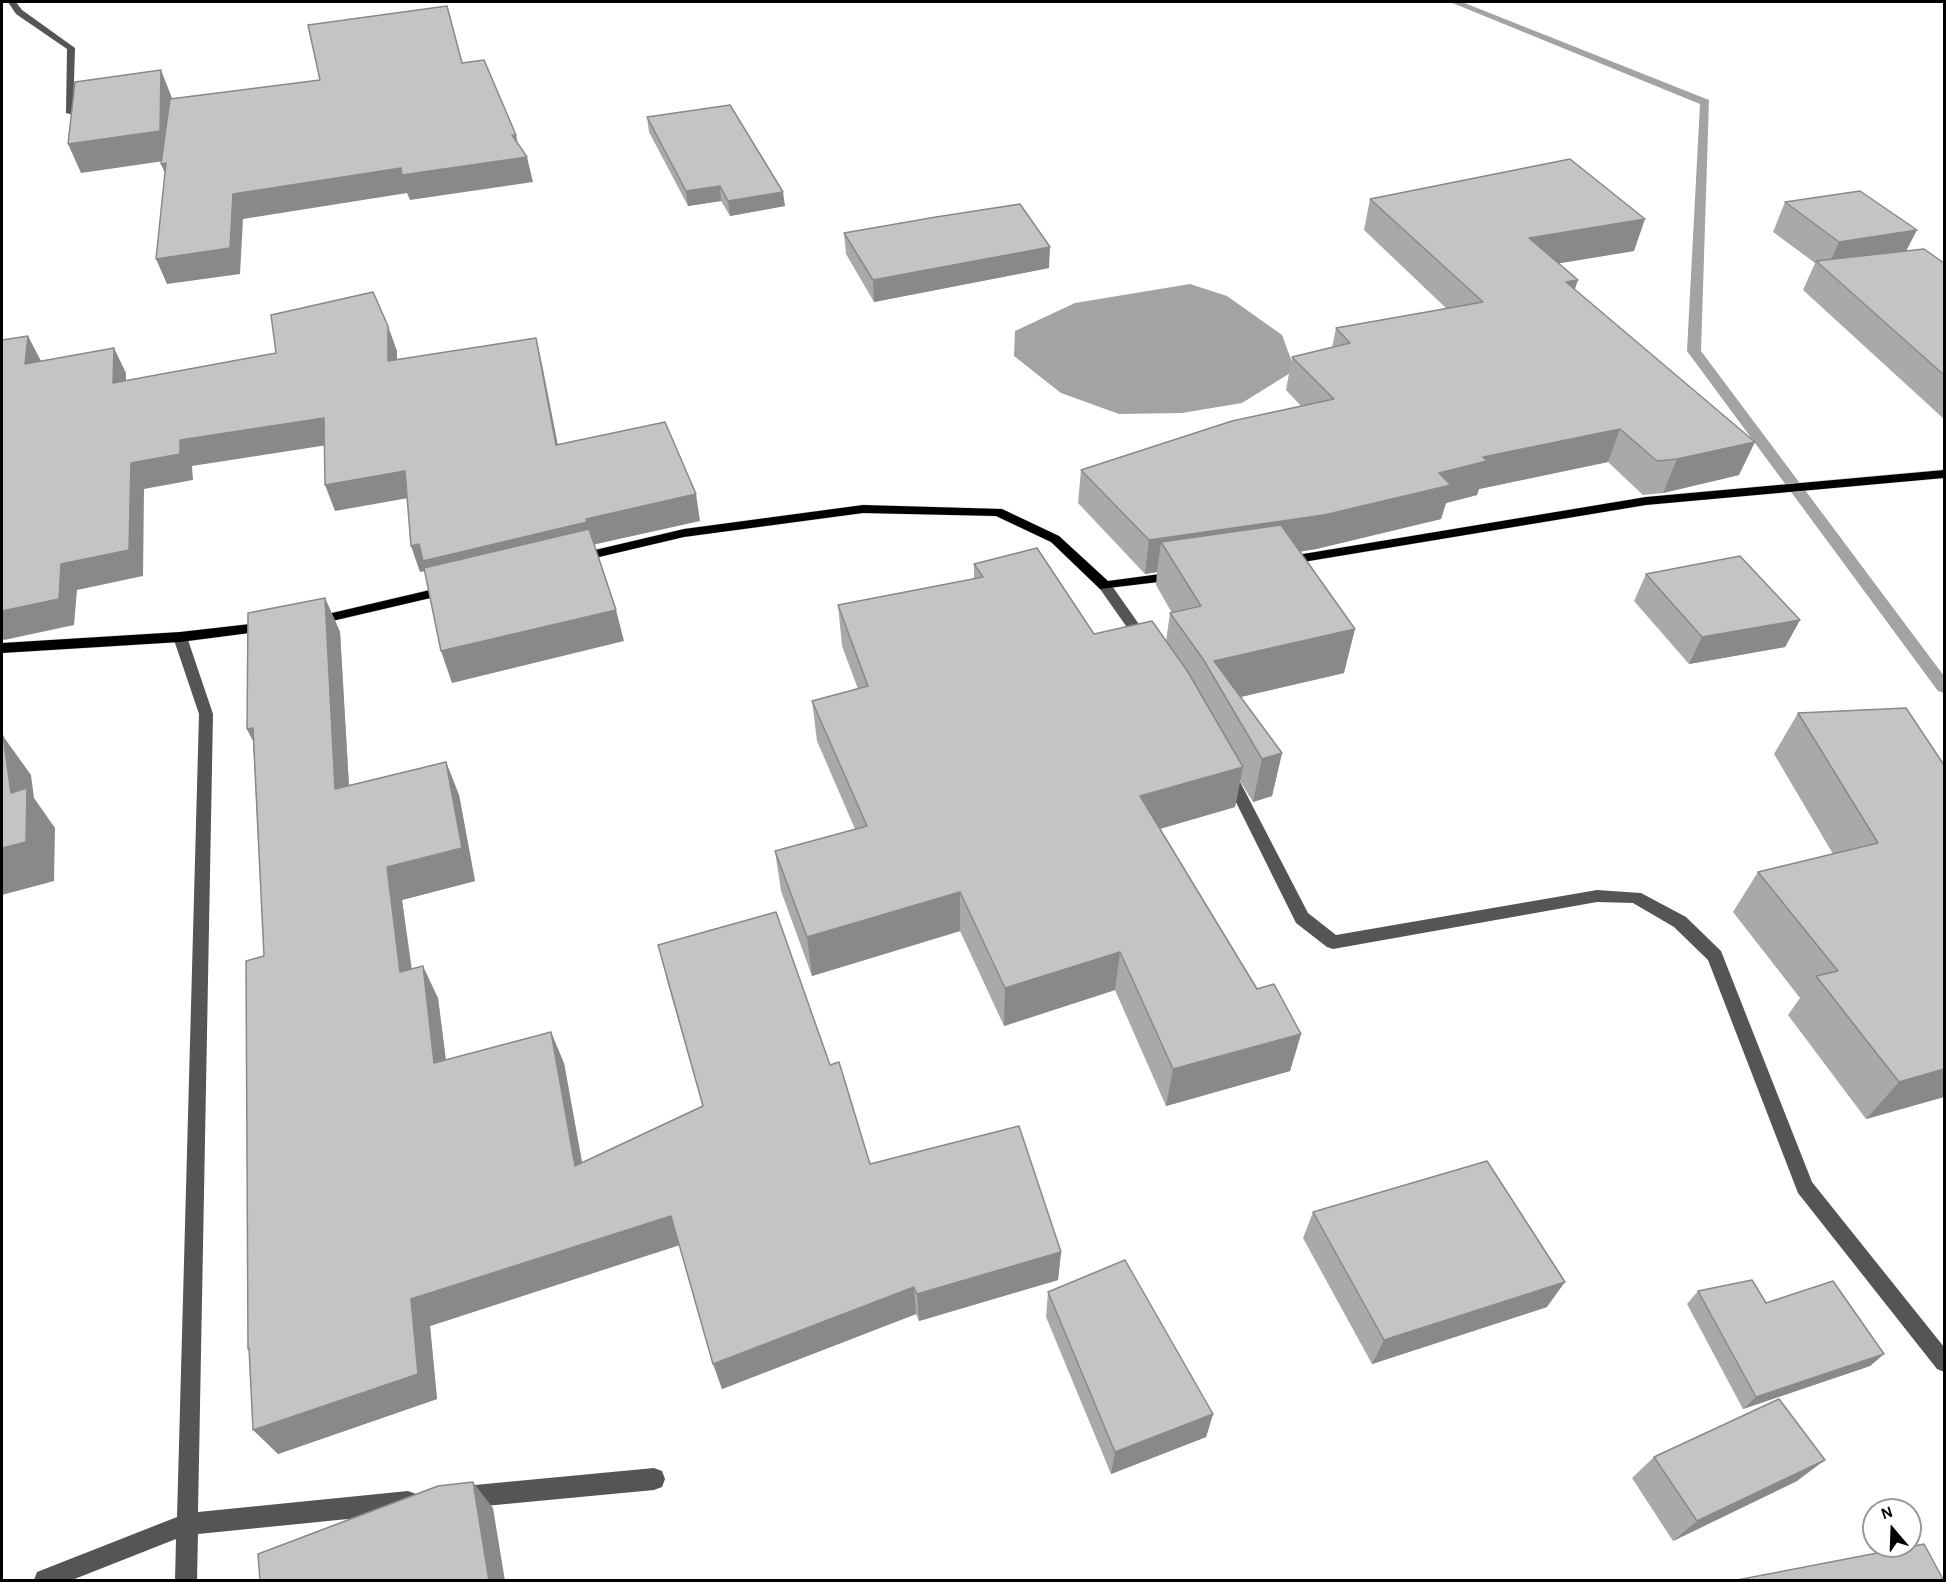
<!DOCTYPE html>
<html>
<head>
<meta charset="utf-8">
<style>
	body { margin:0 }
	#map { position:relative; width:1946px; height:1582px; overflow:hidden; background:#fff; font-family:"Alegreya Sans",sans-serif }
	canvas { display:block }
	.frame { position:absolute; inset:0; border:3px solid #000; pointer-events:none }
	.north { position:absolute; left:1862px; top:1498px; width:60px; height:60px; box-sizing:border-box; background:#fff; border:2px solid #999; border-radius:50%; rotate:341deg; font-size:16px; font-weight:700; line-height:24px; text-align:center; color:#000 }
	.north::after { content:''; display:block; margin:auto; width:21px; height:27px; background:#000; clip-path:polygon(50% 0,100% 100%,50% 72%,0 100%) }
</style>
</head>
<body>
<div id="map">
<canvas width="1946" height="1582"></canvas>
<div class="frame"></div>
<div class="north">N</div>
</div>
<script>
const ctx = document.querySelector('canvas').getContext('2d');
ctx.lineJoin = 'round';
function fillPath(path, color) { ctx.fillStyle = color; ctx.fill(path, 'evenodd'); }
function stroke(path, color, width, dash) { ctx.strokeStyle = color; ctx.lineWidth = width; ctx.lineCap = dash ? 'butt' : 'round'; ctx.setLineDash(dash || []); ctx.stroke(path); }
fillPath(new Path2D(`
	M1190 284 1227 296 1282 335 1295 370 1242 403 1182 413 1119 414 1061 393 1014 356 1015 331 1075 303Z`), '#a3a3a3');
fillPath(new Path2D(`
	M1450 2H1462L1709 100 1701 351 1944 676V693L1938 691 1687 351 1700 104Z`), '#a3a3a3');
const major = new Path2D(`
	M1944 470V478L1646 505 1285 565 1279 561 1285 557 1646 497Z
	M863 505 1002 509 1059 536 1108 581 1175 572 1182 576 1175 580 1100 589 1051 542 996 516 863 513 684 537 578 562 572 558 578 554 684 529Z
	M447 586 454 590 452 593 315 625 308 621 315 617Z
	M268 622 273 624 275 627 273 630 180 642 2 653V643L180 632Z`);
stroke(major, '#dbdbdb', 1);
fillPath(new Path2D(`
	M8 2H16L22 10 75 48 73 115 66 113 67 49 16 14Z
	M1105 582 1110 583 1148 637 1150 640 1148 643H1138L1100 589 1098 586 1100 583Z
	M180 632 187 637 213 714 198 1512 408 1491 416 1494 419 1502 416 1510 408 1513 198 1534 197 1580H175L176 1539 72 1580H34L37 1572 177 1517 199 714 173 637Z
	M1229 769 1234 770 1236 774 1308 913 1336 935 1597 890 1641 893 1686 917 1721 951 1812 1182 1944 1347V1372L1937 1369 1798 1193 1708 960 1674 927 1633 903 1597 902 1333 949 1327 947 1296 923 1222 774 1224 770Z
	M654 1468 662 1471 665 1479 662 1487 654 1490 464 1508 456 1505 453 1497 456 1489 464 1486Z`), '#555');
fillPath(major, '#000');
fillPath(new Path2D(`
	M647 117 785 206 730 216 721 201 688 206 649 132Z
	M1370 199 1634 251 1559 263 1575 290 1739 475 1663 493 1643 495 1608 462 1479 489 1477 495 1446 503 1441 519 1316 549 1300 552 1344 673 1241 697 1282 753 1272 796 1253 802 1240 781 1235 807 1160 829 1257 989 1301 1034 1290 1071 1166 1106 1115 990 1004 1026 960 931 812 976 781 891 775 851 855 829 817 741 812 701 858 689 842 646 838 605 974 579V564L1094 634 1166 641 1170 613H1172L1156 585 1157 572 1145 574 1078 503 1081 470 1301 406 1286 390 1292 357 1332 348 1336 328 1447 309 1364 230Z
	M1785 202 1906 251 1944 263V419L1803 290 1815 263 1773 232Z
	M844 233 1049 268 874 302 846 254Z
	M1646 574 1800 620 1785 647 1689 664 1634 601Z
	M325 598 340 632 349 785 446 762 459 795 475 881 402 900 412 969 438 998 446 1060 564 1063 582 1163 703 1106 666 977 830 1065 870 1164 1061 1252 1058 1280 919 1321 916 1314 722 1389 679 1245 430 1326 437 1399 278 1454 250 1351 248 1349 264 956 253 741 247 729Z
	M1906 708 1944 1097 1866 1119 1788 1015 1800 998 1733 912 1758 872 1833 854 1774 754 1798 713Z
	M1313 1212 1547 1307 1372 1364 1303 1238Z
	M1698 1291 1766 1303 1884 1354 1870 1366 1743 1409 1687 1304Z
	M1048 1292 1213 1414 1206 1437 1111 1474 1046 1317Z
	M1654 1457 1797 1481 1673 1541 1632 1478Z`), '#a9a9a9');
fillPath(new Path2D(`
	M161 70 172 98 171 160 81 173 68 144Z
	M516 135 521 158 527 157 533 182 410 200 407 193 243 219 240 274 167 284 156 259 233 194Z
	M166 163 172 189 161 164Z
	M720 186 721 201 688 206 686 191Z
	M783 192 785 206 730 216 728 201Z
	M1645 219 1634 251 1519 270 1529 238Z
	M1917 230 1902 259 1826 271 1839 242Z
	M1050 247 1049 268 874 302 873 280Z
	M1578 280 1567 312 1566 282Z
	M388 326 397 351V387L388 361Z
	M28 336 41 361 25 364Z
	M536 338 542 364 563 471 556 445Z
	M114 348 126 373V408L113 383Z
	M324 418 334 444 192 466 193 480 144 489 143 576 77 590 74 625 4 640 2 637V611L61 564 131 463 180 440Z
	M1620 429 1608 462 1479 489 1477 495 1446 503 1441 519 1316 549 1178 569 1161 542 1157 572 1145 574 1149 540 1439 473 1483 457Z
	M1755 442 1739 475 1663 493 1677 459Z
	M405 471 414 497 335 511 325 485Z
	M696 494 700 521 592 545 420 572 411 546 586 519Z
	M325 598 340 632 351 822 335 789Z
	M616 610 624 641 452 683 441 651Z
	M1800 620 1785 647 1689 664 1702 637Z
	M1355 629 1344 673 1227 700 1214 661Z
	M253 728 265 763 247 729Z
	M3 736 31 775 34 798 55 828 54 881 2 895V848L11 793Z
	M1282 753 1272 796 1253 802 1262 759Z
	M446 762 459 795 475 881 402 900 416 1004 400 972 387 867Z
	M1243 767 1235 807 1135 836 1140 796Z
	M960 892V931L812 976 807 937Z
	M1120 952 1115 990 1004 1026 1005 988Z
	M423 966 438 998 450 1094 434 1063Z
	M551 1032 564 1063 588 1195 575 1166Z
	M1301 1034 1290 1071 1166 1106 1173 1069Z
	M1944 1069V1097L1866 1119 1899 1082Z
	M671 1216 680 1245 430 1326 437 1399 278 1454 253 1430 411 1299Z
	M1061 1252 1058 1280 919 1321 917 1294Z
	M1565 1282 1547 1307 1372 1364 1384 1340Z
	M914 1287 916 1314 722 1389 713 1364Z
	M1884 1354 1870 1366 1743 1409 1756 1397Z
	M1213 1414 1206 1437 1111 1474 1115 1452Z
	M1825 1460 1797 1481 1673 1541 1697 1521Z
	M473 1482 493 1508 505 1581H489Z`), '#898989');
const building = new Path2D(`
	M447 6 462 63 484 60 516 135H512L527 157 402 175 401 168 233 194 230 248 156 259 166 163 161 164 170 99 320 80 308 25Z
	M161 70 160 131 68 144 75 82Z
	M730 105 783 192 728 201 720 186 686 191 647 117Z
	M1570 159 1645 219 1529 238 1578 280 1566 282 1755 442 1677 459 1657 461 1620 429 1483 457 1487 461 1439 473 1451 485 1324 515 1149 540 1081 470 1232 421 1334 399 1292 357 1350 343 1336 328 1483 302 1370 199Z
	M1860 191 1917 230 1839 242 1785 202Z
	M1020 204 1050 247 873 280 844 233 936 217Z
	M1924 249 1944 263V375L1816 261Z
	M373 292 388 326V361L536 338 556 445 665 422 696 494 586 519 587 522 423 561 419 544 411 546 405 471 325 485 324 418 180 440V454L131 463 129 550 61 564 59 599 2 611V340L28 336 25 364 114 348 113 383 276 353 271 315Z
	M1281 525 1355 629 1214 661 1282 753 1262 759 1203 659 1170 613 1201 606 1161 542Z
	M589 529 616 610 441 651 424 568Z
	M1037 548 1094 634 1152 621 1188 672 1243 767 1140 796 1257 989 1274 984 1301 1034 1173 1069 1120 952 1005 988 960 892 807 937 775 851 867 826 812 701 868 686 838 605 983 577 974 564Z
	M1740 556 1800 620 1702 637 1646 574Z
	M325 598 335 789 446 762 462 848 387 867 400 972 423 966 434 1063 551 1032 575 1166 703 1106 658 945 776 912 830 1065 839 1062 870 1164 1019 1126 1061 1252 917 1294 914 1287 713 1364 671 1216 411 1299 418 1374 253 1430 249 1348 248 1349 246 961 264 956 253 728 247 729 248 613Z
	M1906 708 1944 765V1069L1899 1082 1816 976 1838 971 1758 872 1878 843 1798 713Z
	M2 736H3L11 793 27 788 26 842 2 848Z
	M1487 1161 1565 1282 1384 1340 1313 1212Z
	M1125 1260 1213 1414 1115 1452 1048 1292Z
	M1752 1280 1766 1303 1833 1281 1884 1354 1756 1397 1698 1291Z
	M1779 1399 1825 1460 1697 1521 1654 1457Z
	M473 1482 489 1581H260L258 1554 438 1486Z
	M1924 1544 1944 1581H1732Z`);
fillPath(building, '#c4c4c4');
stroke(building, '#898989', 1.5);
</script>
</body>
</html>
